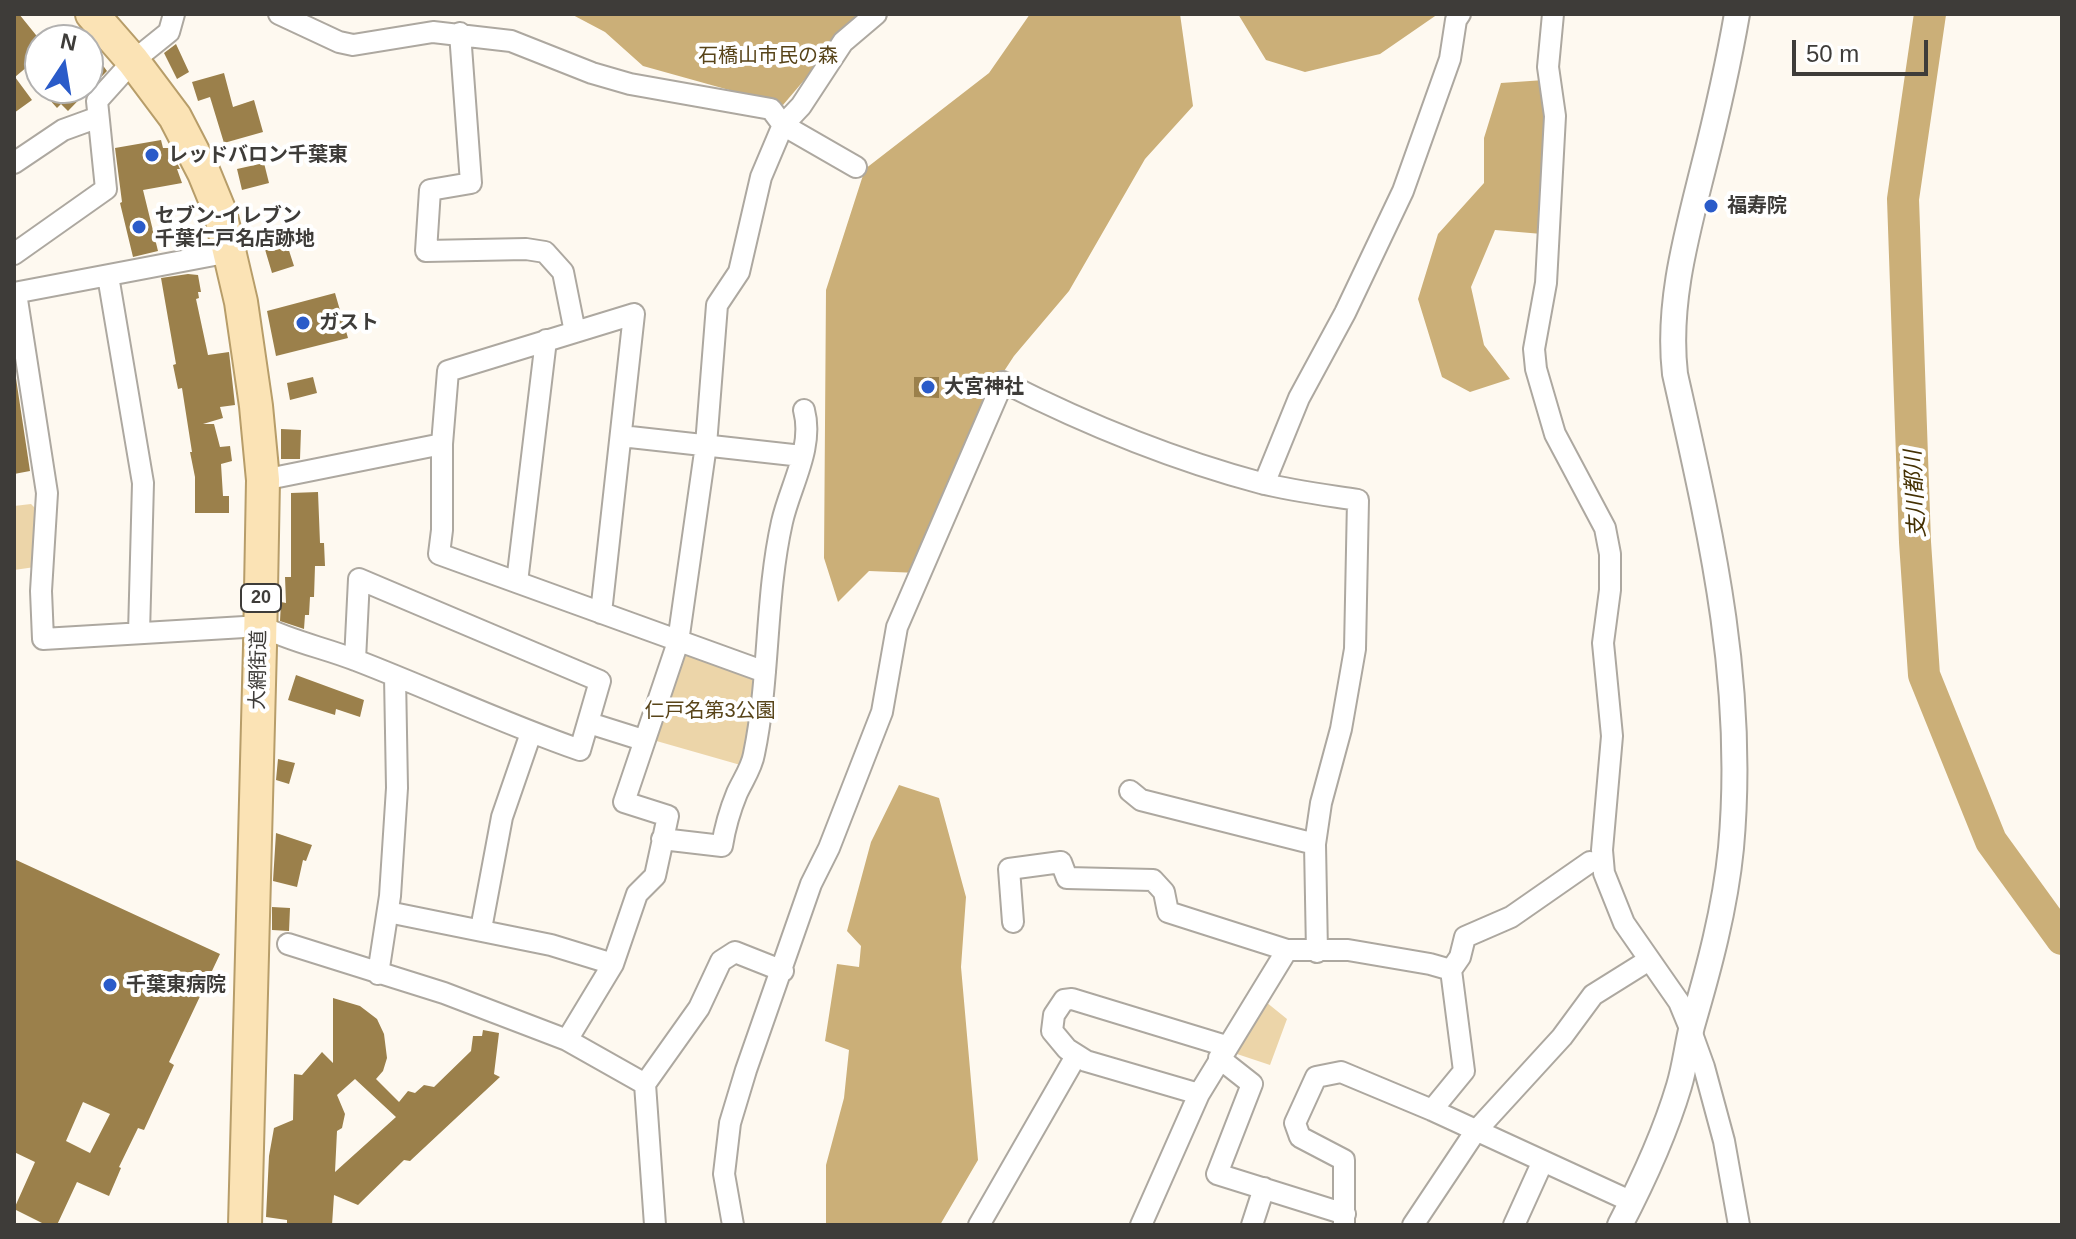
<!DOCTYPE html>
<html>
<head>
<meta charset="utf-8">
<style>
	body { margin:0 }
	#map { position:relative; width:2076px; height:1239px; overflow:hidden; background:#fef9f0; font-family:Arial,sans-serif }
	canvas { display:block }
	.frame { position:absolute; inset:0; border:16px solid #3e3c39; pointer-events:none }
	.north { position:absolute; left:24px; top:24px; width:80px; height:80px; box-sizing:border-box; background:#fff; border:2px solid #b2b1b0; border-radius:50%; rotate:12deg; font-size:22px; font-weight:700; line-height:32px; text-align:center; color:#3e3c39 }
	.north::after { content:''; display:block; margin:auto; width:28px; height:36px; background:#2a5bc9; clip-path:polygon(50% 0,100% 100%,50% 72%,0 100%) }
	.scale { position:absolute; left:1792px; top:40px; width:136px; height:36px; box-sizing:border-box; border:4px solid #3e3c39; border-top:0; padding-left:10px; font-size:24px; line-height:28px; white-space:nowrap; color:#3e3c39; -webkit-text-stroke:6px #fff; paint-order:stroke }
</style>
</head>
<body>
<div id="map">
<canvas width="2076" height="1239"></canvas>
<div class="frame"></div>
<div class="north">N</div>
<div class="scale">50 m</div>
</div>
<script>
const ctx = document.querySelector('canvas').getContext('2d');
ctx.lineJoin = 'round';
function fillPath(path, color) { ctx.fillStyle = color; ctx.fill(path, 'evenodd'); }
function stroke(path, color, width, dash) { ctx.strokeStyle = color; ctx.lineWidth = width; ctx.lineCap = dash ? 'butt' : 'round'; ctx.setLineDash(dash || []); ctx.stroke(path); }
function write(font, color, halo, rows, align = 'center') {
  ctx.font = font + ' Arial,"Noto Sans JP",sans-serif'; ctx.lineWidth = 8; ctx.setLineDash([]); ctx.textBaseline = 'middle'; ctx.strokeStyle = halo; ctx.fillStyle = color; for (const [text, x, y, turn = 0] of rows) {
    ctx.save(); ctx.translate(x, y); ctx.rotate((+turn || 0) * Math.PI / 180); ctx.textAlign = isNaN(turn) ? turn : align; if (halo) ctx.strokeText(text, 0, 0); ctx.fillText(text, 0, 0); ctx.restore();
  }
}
fillPath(new Path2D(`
	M31 504 36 509 35 567 14 570V506Z
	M684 654 755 679 744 766 653 740Z
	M1266 1002 1287 1019 1270 1065 1231 1052Z`), '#ecd5a9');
fillPath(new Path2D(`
	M571 14H869L834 45 783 105 643 66 605 32Z
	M1030 14H1180L1193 106 1145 159 1069 291 1014 356 991 391 919 573 869 571 838 602 824 558 826 290 865 169 989 73Z
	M1238 14H1438L1380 54 1305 72 1266 60Z
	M1559 79 1542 234 1495 230 1471 287 1484 345 1510 379 1470 392 1442 377 1418 299 1438 234 1484 183V138L1501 83Z
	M899 785 939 798 966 897 961 967 978 1160 940 1225H826V1165L844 1098 849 1050 825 1041 837 964 859 967 861 946 847 931 871 842Z`), '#cbaf78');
stroke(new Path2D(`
	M1930 14 1903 199 1915 542 1924 675 1991 841 2062 939`), '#cbaf78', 32);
fillPath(new Path2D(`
	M14 14H19L40 40V56L15 77 32 100 14 113Z
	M176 44 189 72 177 79 164 53Z
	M88 45 107 71 68 111 61 104 57 108 39 88H88Z
	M224 73 233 107 254 100 263 132 224 143 210 97 198 101 192 82Z
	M161 140 163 148H170L180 169H177L182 183 143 190 158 251 133 257 120 203 122 202 115 148Z
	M264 163 269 183 242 190 237 169Z
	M282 229 294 266 272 273 261 236Z
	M188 274 198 275 201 292H198L199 298 196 299 208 355 229 352 235 405 220 407 223 418 203 424H214L220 447 230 446 232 461 221 464 223 496H229V513H195V477L190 452H192L182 388 178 389 173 365 176 364 161 278Z
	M335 293 348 338 276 356 267 311Z
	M14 365 30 471 14 474Z
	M313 377 317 393 290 400 287 383Z
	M914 377H939V398L914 397Z
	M281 429 301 430 300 459H281Z
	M318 492 320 543H324L325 566H315L314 597H310L309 615H305L304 629 280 621 281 602 286 603 285 577H291V493Z
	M296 675 364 700 360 717 336 709 335 715 288 700Z
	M278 759 295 763 289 784 276 780Z
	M276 833 312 845 306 861 303 860 297 887 273 881Z
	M14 859 220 954 169 1062 174 1065 144 1130 138 1128 119 1167 121 1168 109 1196 77 1182 57 1225H46L14 1209 35 1162 14 1152ZM83 1102 110 1114 90 1153 66 1141Z
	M272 907 290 908 289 931 272 930Z
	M333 998 360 1006 377 1019 384 1034 387 1058 383 1071 376 1079 399 1102 408 1091 415 1093 424 1085 434 1087 471 1051 473 1036H482L483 1030 499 1033 494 1074 500 1077 410 1161 404 1160 358 1205 334 1195 332 1225H287V1220L266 1217 269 1156 274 1128 293 1120 294 1074 302 1075 322 1052 333 1063ZM355 1079 396 1117 335 1172 337 1131 342 1128 345 1114 337 1095Z`), '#9b804b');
const minor = new Path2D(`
	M279 14 339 42 353 45 433 32 511 41 592 73 630 84 771 109 783 125 856 167
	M1553 14 1548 67 1555 116 1546 283 1534 349 1536 369 1555 434 1605 528 1610 554V590L1603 643 1612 736 1602 850 1604 873 1624 923 1679 1002 1691 1031 1704 1067 1724 1141 1739 1225
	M460 33 471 183 430 190 426 251 526 249 545 252 563 272 575 332
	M14 163 63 130 96 118
	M14 254 106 189 97 101 133 61 169 32 174 14
	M108 276 143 483 139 633
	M14 293 230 252
	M16 293 47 493 41 591 43 639 261 626C292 642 326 648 358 661 433 690 505 724 580 750L600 681 359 579 355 660
	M621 436 802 456
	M263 480 442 444
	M1264 484 1299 398 1345 313 1403 191 1450 59 1456 20 1460 14
	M517 582 546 340
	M601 613 634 314 448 371 442 444V530L439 554 765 672
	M589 723 643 740
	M1130 791 1141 800 1315 844
	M662 839 722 846C725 827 730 810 737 793 743 780 752 767 754 754 770 677 765 598 782 522 790 486 814 448 804 410
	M388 912 551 945 613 964
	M1013 922 1009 869 1061 862 1067 878 1153 880 1164 892 1168 912 1287 950H1348L1430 964 1451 970
	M481 929 502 817 531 733
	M288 944 444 993 567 1040 645 1084
	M378 974 390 896 397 788 395 676
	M567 1040 613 964 637 894 655 876 668 816 624 802 678 642 706 445 717 305 739 272 761 177 783 125 801 106 843 42 876 14
	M1219 1058 1252 1084 1217 1174 1345 1214
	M1199 1094 1086 1061 1067 1049 1052 1031 1054 1015 1064 1000 1072 999 1226 1046
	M1432 1110 1464 1071 1451 970 1460 957 1465 937 1511 917 1590 862
	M655 1225 645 1084 699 1008 721 961 735 952 783 971
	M733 1225 724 1174 730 1123 746 1070 811 884 829 848 882 712 897 627 1003 382C1086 424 1171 459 1261 483 1293 491 1326 495 1358 500L1355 649 1341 729 1321 803 1315 844 1317 952
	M979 1225 1076 1056
	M1141 1225 1199 1094 1287 950
	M1252 1225 1264 1188
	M1344 1225V1160L1300 1137 1295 1123 1316 1077 1341 1072 1432 1110 1630 1201
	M1413 1225 1475 1132 1562 1037 1593 995 1649 960
	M1514 1225 1543 1161`);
const tertiary = new Path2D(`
	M1620 1225C1643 1181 1665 1133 1679 1086 1685 1066 1687 1046 1692 1026 1709 968 1725 909 1731 848 1746 682 1711 535 1675 374 1667 305 1686 237 1703 169 1716 118 1728 66 1737 14`);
const primary = new Path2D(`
	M92 14 133 61 175 117 204 173 220 212 241 302 256 406 263 480 260 646 245 1225`);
stroke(minor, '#ada8a0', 24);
stroke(tertiary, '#ada8a0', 28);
stroke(primary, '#b79d69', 36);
stroke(minor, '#fff', 20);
stroke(tertiary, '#fff', 24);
stroke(primary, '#fbe3b5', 32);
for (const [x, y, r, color] of [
	[152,155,8,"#2a5bc9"],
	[1711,206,8,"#2a5bc9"],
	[139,227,8,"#2a5bc9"],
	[303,323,8,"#2a5bc9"],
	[928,387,8,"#2a5bc9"],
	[110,985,8,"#2a5bc9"]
]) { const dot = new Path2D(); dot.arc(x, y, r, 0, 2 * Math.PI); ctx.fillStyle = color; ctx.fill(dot); stroke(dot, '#fff', 3); }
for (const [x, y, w] of [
	[261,598,40]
]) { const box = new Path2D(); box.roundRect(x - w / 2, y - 14, w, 28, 6); ctx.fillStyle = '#fff'; ctx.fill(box); stroke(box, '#3e3c39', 2); }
write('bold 18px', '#3e3c39', null, [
	["20",261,598]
]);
write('20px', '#584419', '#fff', [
	["石橋山市民の森",768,56],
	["仁戸名第3公園",710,711]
]);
write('bold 20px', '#3e3c39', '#fff', [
	["レッドバロン千葉東",168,155],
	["福寿院",1727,206],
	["セブン-イレブン",155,216],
	["千葉仁戸名店跡地",155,239],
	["ガスト",319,323],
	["大宮神社",944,387],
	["千葉東病院",126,985]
], 'left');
write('20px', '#3e3c39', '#fff', [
	["大網街道",259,670,-89]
]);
write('italic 22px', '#453103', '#fff', [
	["支川都川",1916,494,-93]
]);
</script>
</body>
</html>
